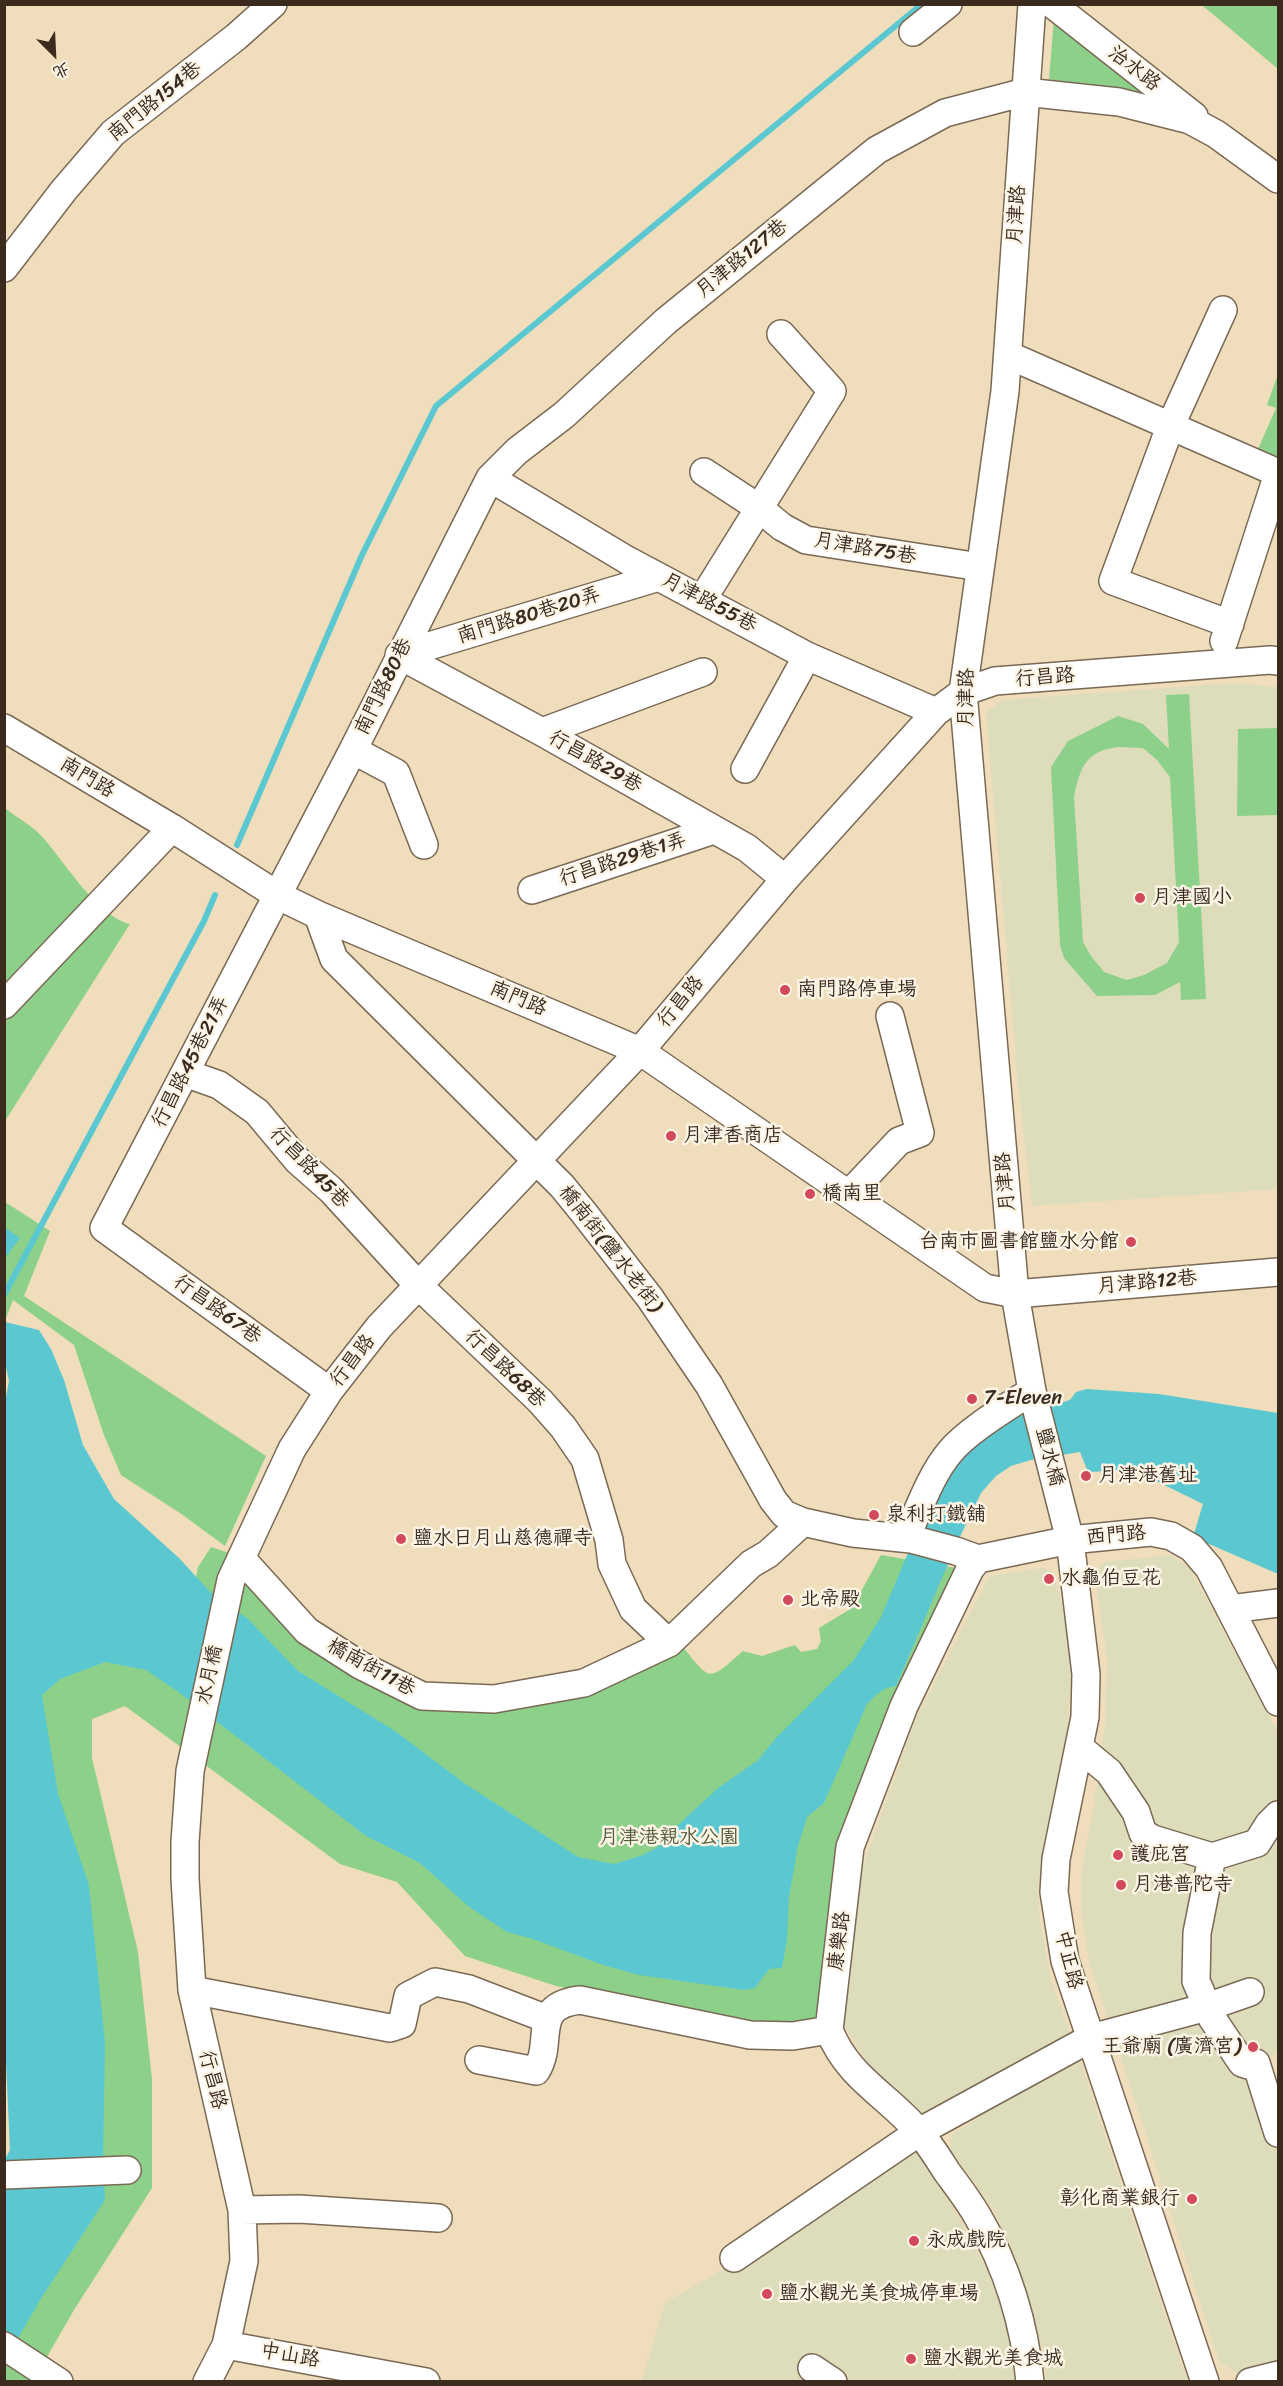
<!DOCTYPE html>
<html>
<head>
<meta charset="utf-8">
<style>
	body { margin:0 }
	#map { position:relative; width:1283px; height:2386px; overflow:hidden; background:#efddbb; font-family:Sriracha,"LXGW WenKai TC",sans-serif }
	canvas { display:block }
	.frame { position:absolute; inset:0; border:6px solid #3b2a1e; pointer-events:none }
	.north { position:absolute; left:24px; top:24px; width:60px; height:60px; -webkit-text-stroke:4px #fcf5e5; paint-order:stroke; rotate:156deg; font-size:16px; font-weight:700; line-height:24px; text-align:center; color:#3b2a1e }
	.north::after { content:''; display:block; margin:auto; width:21px; height:27px; background:#3b2a1e; clip-path:polygon(50% 0,100% 100%,50% 72%,0 100%) }
</style>
</head>
<body>
<div id="map">
<canvas width="1283" height="2386"></canvas>
<div class="frame"></div>
<div class="north">北</div>
</div>
<script>
const ctx = document.querySelector('canvas').getContext('2d');
ctx.lineJoin = 'round';
function fillPath(path, color) { ctx.fillStyle = color; ctx.fill(path, 'evenodd'); }
function stroke(path, color, width, dash) { ctx.strokeStyle = color; ctx.lineWidth = width; ctx.lineCap = dash ? 'butt' : 'round'; ctx.setLineDash(dash || []); ctx.stroke(path); }
function write(font, color, halo, rows, align = 'center') {
  ctx.font = font + ' Sriracha,"LXGW WenKai TC",sans-serif'; ctx.lineWidth = 5; ctx.setLineDash([]); ctx.textBaseline = 'middle'; ctx.strokeStyle = halo; ctx.fillStyle = color; for (const [text, x, y, turn = 0] of rows) {
    ctx.save(); ctx.translate(x, y); ctx.rotate((+turn || 0) * Math.PI / 180); ctx.textAlign = isNaN(turn) ? turn : align; if (halo) ctx.strokeText(text, 0, 0); ctx.fillText(text, 0, 0); ctx.restore();
  }
}
fillPath(new Path2D(`
	M1234 683 1278 687V1189L1032 1206 1018 1084 986 713 1002 700Z
	M1172 1555 1190 1569 1278 1732V1810L1257 1838 1212 1849 1196 1999 1110 2026 1090 1966 1082 1916V1870L1094 1804 1105 1723 1107 1660 1095 1575 1104 1562Z
	M1042 1568 1053 1571 1065 1615 1071 1677 1065 1759 1051 1815 1038 1887 1040 1921 1051 1980 1075 2046 940 2114H920L872 2070 841 2020 859 1877 915 1721 989 1576Z
	M1278 1824V2051L1271 2056 1246 2063 1205 1999 1215 1856Z
	M1204 2019 1249 2075 1278 2148V2363L1237 2373 1219 2362 1117 2046Z
	M1080 2061 1187 2381H1046V2366L1036 2324 1016 2259 993 2209 950 2149 951 2135 1040 2078Z
	M912 2149 925 2157 985 2265 1011 2336 1016 2382H641L665 2303 718 2272 899 2151Z`), '#deddbb');
fillPath(new Path2D(`
	M1202 5H1278V69Z
	M1054 18 1163 102 1049 79Z
	M1278 374V466L1255 456 1276 408 1267 405Z
	M1189 694 1206 999 1181 1000 1180 982 1155 995 1097 996 1064 958 1060 945 1051 767 1068 741 1118 716 1143 724 1169 749 1166 695ZM1118 747 1143 748 1157 760 1170 777 1179 942 1167 963 1144 975 1127 980 1104 972 1091 956 1083 942 1074 797C1080 767 1086 751 1118 747Z
	M1278 728V815L1237 816 1238 729Z
	M5 808C17 818 35 827 45 840 65 863 99 918 130 924L5 1121Z
	M5 1202 50 1231 24 1296 266 1456 225 1546 180 1513 121 1475 104 1435 74 1345 13 1300 5 1321Z
	M211 1547 226 1552 318 1651 371 1686 411 1704 483 1710 681 1645C711 1680 706 1684 743 1651L762 1656 795 1645 801 1652 817 1649 821 1641 819 1628 852 1608 881 1555 962 1569 872 1760 818 2020 777 2024 732 2021 556 1986 465 1956 397 1882 340 1864 125 1706 92 1719V1758L138 1952 152 2080V2188L74 2310 33 2381 5 2382V2160L92 2154 21 1701 95 1654 177 1680 198 1567Z`), '#8cd089');
fillPath(new Path2D(`
	M4 1227 20 1238 5 1258H4Z
	M5 1322 39 1330 51 1349 64 1380 83 1445 114 1499 180 1559 210 1592 248 1619 298 1671 395 1731 464 1783 578 1857 614 1864 643 1855 658 1847 678 1825 717 1789 758 1760 776 1738 854 1660 881 1617 939 1479 955 1457 1013 1416H1020L1070 1400 1076 1392 1087 1389 1159 1394 1278 1413V1574L1193 1537 1203 1504 1152 1479 1153 1469 1088 1472 1080 1452 1031 1460 1011 1466 996 1476 981 1493 957 1543 896 1686C883 1687 876 1695 867 1704L824 1803 807 1817 798 1846 789 1897 787 1940 782 1968 769 1969 755 1988 744 1990 639 1975 603 1965 533 1939 507 1932 468 1906 420 1863 366 1836 177 1691 146 1670 105 1662 60 1679 42 1695 58 1794 89 1885 105 2043 103 2158 105 2200 40 2300 5 2361 4 2161 10 2150 4 2019V1408L9 1381 5 1363Z`), '#5bc8d1');
stroke(new Path2D(`
	M237 845 362 555 436 406 922 4
	M4 1295 204 921 215 895`), '#5bc8d1', 6);
const minor = new Path2D(`
	M1032 4 1005 391 963 692 1015 1294 1032 1391 1070 1540 1086 1674 1085 1717 1056 1859 1054 1892 1065 1961 1205 2382
	M1052 4 1194 116
	M913 32 948 4
	M4 268 64 190 113 133 236 37 273 4
	M1223 310 1170 427 1113 581 1230 624
	M1008 355 1278 473
	M704 472 759 508 782 527 806 540 980 567
	M490 478 627 560 807 656 936 712
	M702 600 832 391 781 334
	M1224 641 1278 474
	M399 655 542 732 747 848 785 879
	M399 655 659 577
	M4 728 172 828 277 895 318 915 640 1051 985 1288 1015 1294 1278 1272
	M542 732 703 672
	M353 750 396 773 424 845
	M745 769 807 656
	M532 890 714 830
	M318 915 334 959 562 1186 584 1213 650 1298 709 1385 773 1500 784 1514 803 1522 853 1533 911 1539 956 1551 978 1559
	M4 1005 172 828
	M185 1073 219 1085 257 1112 298 1161 331 1190 418 1285 540 1401 563 1427 585 1459 609 1540 612 1564 633 1609 669 1643
	M849 1194 899 1141 920 1133 890 1016
	M329 1391 104 1228 353 750 490 478 517 451 564 415 666 321 877 150 945 113 1025 92 1119 102 1190 120 1216 134 1278 179
	M906 1538C918 1511 931 1474 950 1452 967 1431 1009 1406 1032 1391
	M241 1558 307 1631 360 1665 422 1696 494 1699 584 1683 669 1643 751 1564 768 1554 803 1522
	M1230 1609 1278 1603
	M1080 1748 1109 1772 1136 1812 1143 1833 1153 1839 1212 1857 1197 1933 1196 1981 1212 2018 1242 2063 1248 2065 1256 2063 1278 2133
	M1212 1857 1257 1843 1269 1824 1278 1815
	M192 1990 390 2028 402 2024 408 1996 435 1982 469 1989 547 2019
	M479 2060 536 2071C555 2042 529 2006 580 2000L750 2035 793 2036 829 2030
	M4 2175 127 2170
	M242 2210 299 2209 438 2218
	M734 2258 919 2132 1091 2038 1207 2007 1250 1992
	M226 2345 426 2382
	M4 2346 59 2382
	M812 2368 833 2382
	M207 2382 226 2345 244 2261 242 2210 192 1990 185 1879V1842L190 1771 231 1580 292 1449 329 1391 379 1327 640 1051 785 879 936 712 963 692 995 681 1270 660 1278 661
	M1030 2382C1025 2325 1007 2266 978 2217 969 2201 958 2187 947 2172 938 2158 929 2143 918 2131 886 2094 848 2078 829 2030L850 1847 904 1706 970 1569 978 1559 1070 1540 1151 1532 1171 1536 1192 1548 1209 1568 1278 1702
	M1250 2382 1278 2375`);
stroke(minor, '#7a6955', 30);
stroke(minor, '#fff', 27);
for (const [x, y, r, color] of [
	[1140,898,6,"#d1495b"],
	[785,990,6,"#d1495b"],
	[671,1136,6,"#d1495b"],
	[810,1194,6,"#d1495b"],
	[1131,1242,6,"#d1495b"],
	[972,1399,6,"#d1495b"],
	[1086,1476,6,"#d1495b"],
	[874,1515,6,"#d1495b"],
	[401,1539,6,"#d1495b"],
	[1049,1579,6,"#d1495b"],
	[788,1600,6,"#d1495b"],
	[1118,1855,6,"#d1495b"],
	[1121,1885,6,"#d1495b"],
	[1253,2047,6,"#d1495b"],
	[1192,2199,6,"#d1495b"],
	[914,2241,6,"#d1495b"],
	[767,2294,6,"#d1495b"],
	[911,2359,6,"#d1495b"]
]) { const dot = new Path2D(); dot.arc(x, y, r, 0, 2 * Math.PI); ctx.fillStyle = color; ctx.fill(dot); stroke(dot, '#fcf5e5', 2); }
write('20px', '#3b2a1e', '#fcf5e5', [
	["治水路",1134,69,38],
	["南門路154巷",155,102,-39],
	["月津路",1017,215,-86],
	["月津路127巷",742,259,-39],
	["月津路75巷",865,549,10],
	["月津路55巷",709,603,28],
	["南門路80巷20弄",529,616,-17],
	["行昌路",1045,678,-4],
	["南門路80巷",384,687,-64],
	["月津路",967,698,-89],
	["行昌路29巷",595,762,30],
	["南門路",87,778,31],
	["行昌路29巷1弄",623,860,-18],
	["南門路",518,999,23],
	["行昌路",681,1002,-50],
	["行昌路45巷21弄",191,1062,-63],
	["行昌路45巷",309,1168,46],
	["月津路",1006,1182,-95],
	["橋南街(鹽水老街)",610,1249,52],
	["月津路12巷",1147,1283,-5],
	["行昌路67巷",217,1310,36],
	["行昌路",353,1361,-52],
	["行昌路68巷",505,1369,44],
	["鹽水橋",1049,1457,75],
	["西門路",1116,1536,-5],
	["橋南街11巷",371,1668,29],
	["水月橋",210,1675,-78],
	["康樂路",840,1941,-83],
	["中正路",1068,1960,76],
	["行昌路",212,2080,76],
	["中山路",290,2356,10]
]);
write('20px', '#3b2a1e', '#fcf5e5', [
	["月津國小",1152,898],
	["南門路停車場",797,990],
	["月津香商店",683,1136],
	["橋南里",822,1194],
	["台南市圖書館鹽水分館",1119,1242,"right"],
	["7-Eleven",984,1399],
	["月津港舊址",1098,1476],
	["泉利打鐵舖",886,1515],
	["鹽水日月山慈德禪寺",413,1539],
	["水龜伯豆花",1061,1579],
	["北帝殿",800,1600],
	["護庇宮",1130,1855],
	["月港普陀寺",1133,1885],
	["王爺廟 (廣濟宮)",1241,2047,"right"],
	["彰化商業銀行",1180,2199,"right"],
	["永成戲院",926,2241],
	["鹽水觀光美食城停車場",779,2294],
	["鹽水觀光美食城",923,2359]
], 'left');
write('20px', '#535c3e', '#fcf5e5', [
	["月津港親水公園",669,1838]
]);
</script>
</body>
</html>
